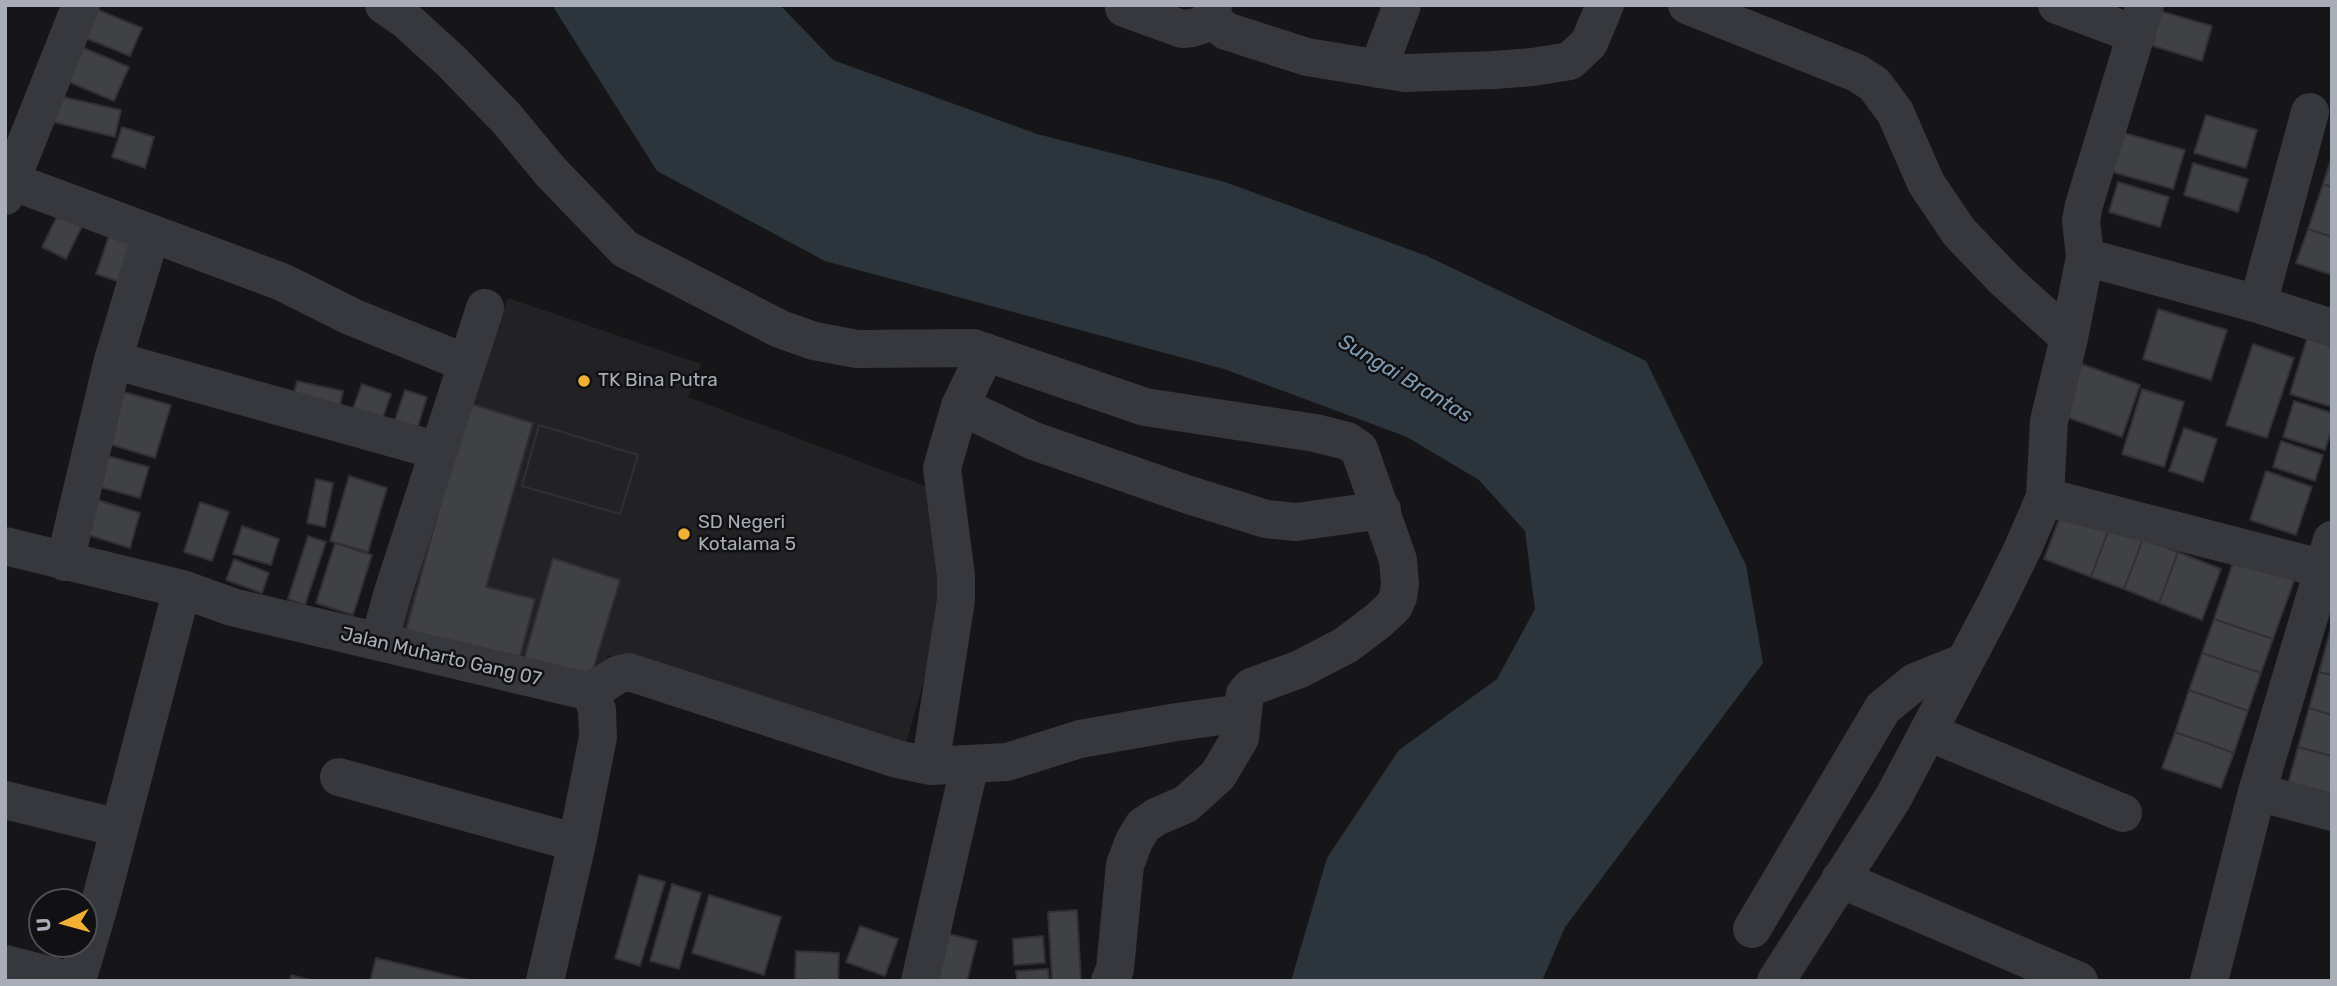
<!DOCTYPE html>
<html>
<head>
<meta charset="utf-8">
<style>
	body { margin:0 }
	#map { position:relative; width:2337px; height:986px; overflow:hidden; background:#161618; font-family:Rubik,sans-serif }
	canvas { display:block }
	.frame { position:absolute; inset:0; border:7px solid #a8adb8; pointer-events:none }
	.north { position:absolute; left:28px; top:888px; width:70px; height:70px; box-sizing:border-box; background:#111113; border:2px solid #4d4f55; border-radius:50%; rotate:265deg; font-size:19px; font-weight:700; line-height:28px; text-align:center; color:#a8adb8 }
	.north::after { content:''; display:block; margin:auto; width:24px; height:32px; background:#f2b134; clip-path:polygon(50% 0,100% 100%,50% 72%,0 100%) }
</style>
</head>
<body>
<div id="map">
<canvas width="2337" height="986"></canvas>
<div class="frame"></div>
<div class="north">U</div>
</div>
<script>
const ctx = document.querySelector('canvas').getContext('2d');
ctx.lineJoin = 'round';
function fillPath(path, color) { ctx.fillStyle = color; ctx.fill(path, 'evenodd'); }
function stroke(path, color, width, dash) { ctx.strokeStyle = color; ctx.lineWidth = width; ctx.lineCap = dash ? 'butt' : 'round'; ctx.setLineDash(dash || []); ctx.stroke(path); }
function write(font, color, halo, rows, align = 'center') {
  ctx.font = font + ' Rubik,sans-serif'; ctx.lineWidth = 5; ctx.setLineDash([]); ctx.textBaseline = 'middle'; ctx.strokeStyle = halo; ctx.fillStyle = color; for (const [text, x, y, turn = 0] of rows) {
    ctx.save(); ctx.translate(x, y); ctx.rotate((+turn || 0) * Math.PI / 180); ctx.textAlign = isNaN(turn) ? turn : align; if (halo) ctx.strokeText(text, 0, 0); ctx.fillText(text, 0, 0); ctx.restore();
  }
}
fillPath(new Path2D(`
	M508 298 701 364 688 397 938 491 954 576 904 750 608 655 599 673 591 676 399 628 465 403Z`), '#222225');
fillPath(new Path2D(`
	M552 5H780L833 60 1037 134 1225 182 1427 256 1646 361 1746 565 1763 663 1565 927 1542 981H1291L1327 858 1399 750 1497 679 1535 609 1525 531 1479 480 1407 437 1224 369 825 261 657 171Z`), '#2c353c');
const building = new Path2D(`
	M86 5 142 28 130 56 73 33Z
	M2160 11 2212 26 2202 61 2150 45Z
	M72 43 129 67 114 101 57 77Z
	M50 94 121 110 115 137 45 120Z
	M2206 115 2257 130 2246 168 2194 153Z
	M122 127 154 137 145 168 112 157Z
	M2117 131 2185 150 2173 189 2105 170Z
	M2332 156V187L2323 184Z
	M2193 163 2248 179 2238 212 2184 195Z
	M2118 182 2169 197 2160 227 2109 212Z
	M2323 184 2332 187V237L2308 229Z
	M64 202 88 214 66 259 42 247Z
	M114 221 144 231 126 284 96 274Z
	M2308 229 2332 237V275L2296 263Z
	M2158 309 2227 330 2211 380 2143 359Z
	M2308 335 2332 342V407L2290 394Z
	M2253 344 2294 358 2267 438 2226 425Z
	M2079 363 2140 385 2122 437 2061 415Z
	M297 381 343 391 338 416 291 405Z
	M362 384 391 394 379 429 349 419Z
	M2142 389 2184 402 2164 467 2122 454Z
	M405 390 427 397 415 436 392 429Z
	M124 392 171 405 155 458 109 444Z
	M2294 401 2332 413V428L2325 450 2283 437Z
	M468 403 533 423 486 587 535 599 520 657 406 630Z
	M539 425 638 455 620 514 522 486Z
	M539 425 638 455 620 514 522 486Z
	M2184 428 2217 439 2203 482 2169 471Z
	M2281 441 2323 455 2315 481 2273 467Z
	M104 455 149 467 140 498 96 486Z
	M2266 471 2312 487 2296 535 2250 520Z
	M349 476 387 488 368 552 330 541Z
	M316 479 333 483 325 527 307 523Z
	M92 498 140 513 130 548 82 533Z
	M200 502 229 512 212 561 184 552Z
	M2063 509 2110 526 2091 577 2044 559Z
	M242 526 279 539 271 565 233 554Z
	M2110 526 2143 539 2124 589 2091 577Z
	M308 536 326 542 305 605 288 599Z
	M2143 539 2178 552 2159 603 2124 589Z
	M335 543 372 555 353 615 316 603Z
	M2178 552 2221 569 2202 620 2159 603Z
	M2235 557 2295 578 2273 639 2214 619Z
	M553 558 620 580 591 676 524 659Z
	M234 559 269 573 262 593 226 580Z
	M2214 619 2273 639 2261 673 2202 653Z
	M2332 624V675L2319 672Z
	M2202 653 2261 673 2248 711 2189 690Z
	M2319 672 2332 675V715L2309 708Z
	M2189 690 2248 711 2234 753 2175 732Z
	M2309 708 2332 715V756L2298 747Z
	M2175 732 2234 753 2221 788 2162 768Z
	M2298 747 2332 756V809L2285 795Z
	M639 875 665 882 640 966 615 958Z
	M672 884 701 893 679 969 650 961Z
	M709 895 781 917 764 975 692 953Z
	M1077 910 1081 981H1052L1048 912Z
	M860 926 898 939 885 976 846 962Z
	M941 932 977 941 967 981H929Z
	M1043 936 1045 963 1014 965 1013 939Z
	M796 951 839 953 838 981 795 979Z
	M376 958 473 981H370Z
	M1048 969 1049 981H1017L1016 971Z
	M291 975 314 981H290Z`);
fillPath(building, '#404145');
stroke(building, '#303034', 2);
stroke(new Path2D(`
	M384 5 407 21 452 62 507 119 550 171 625 249 780 329 814 341 857 349 973 348 1145 407 1315 433 1347 441 1359 449 1398 560 1400 584 1398 597 1394 606 1379 620 1346 645 1300 669 1251 687 1245 694 1240 738 1218 775 1186 804 1156 817 1143 826 1134 841 1125 865 1115 969 1110 981
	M1212 5 1214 21 1226 31 1307 57 1405 73 1494 70 1533 67 1570 61 1589 43 1605 5
	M1687 5 1857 73 1874 84 1895 112 1926 183 1959 232 2005 280 2069 338
	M2057 5 2137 35
	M2145 5 2084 205 2081 220 2085 257 2258 304 2332 328
	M1124 8 1182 29 1192 28 1214 21
	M1378 69 1402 5
	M11 181 282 282 352 317 466 363
	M5 196 81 5
	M2085 257 2069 338 2049 421 2045 497 2324 569
	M2258 304 2310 112
	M113 360 439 451
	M960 406 1034 441 1189 495 1266 519 1296 522 1382 510
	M5 546 182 589 232 607 591 692 597 710 598 737 577 843 545 981
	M65 562 113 360 151 234
	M379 642 392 595 485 308
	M591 692 617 675 629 672 897 759 930 766 1007 762 1080 739 1177 722 1243 713
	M1928 732 2123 813
	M930 766 956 600V576L942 468 960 406 986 352
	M339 777 577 843
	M2257 792 2332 812
	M5 800 119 828
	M1840 879 2079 981
	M1752 929 1883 708 1915 682 1965 662
	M5 964 72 981
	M77 981 101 899 182 589
	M920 981 970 764
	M1776 981 1893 798 1996 603 2023 548 2045 497
	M2209 981 2257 792 2332 540`), '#37383d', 38);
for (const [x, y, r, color] of [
	[584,381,7,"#f2b134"],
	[684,534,7,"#f2b134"]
]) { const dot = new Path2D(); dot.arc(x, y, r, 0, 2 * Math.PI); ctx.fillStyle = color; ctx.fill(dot); stroke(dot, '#111113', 2.5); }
write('19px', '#a8adb8', '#111113', [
	["TK Bina Putra",598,381],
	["SD Negeri",698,523],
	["Kotalama 5",698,545]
], 'left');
write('19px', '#a8adb8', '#111113', [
	["Jalan Muharto Gang 07",441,657,13]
]);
write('italic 21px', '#7f9bb3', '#111113', [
	["Sungai Brantas",1405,379,31]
]);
</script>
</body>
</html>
